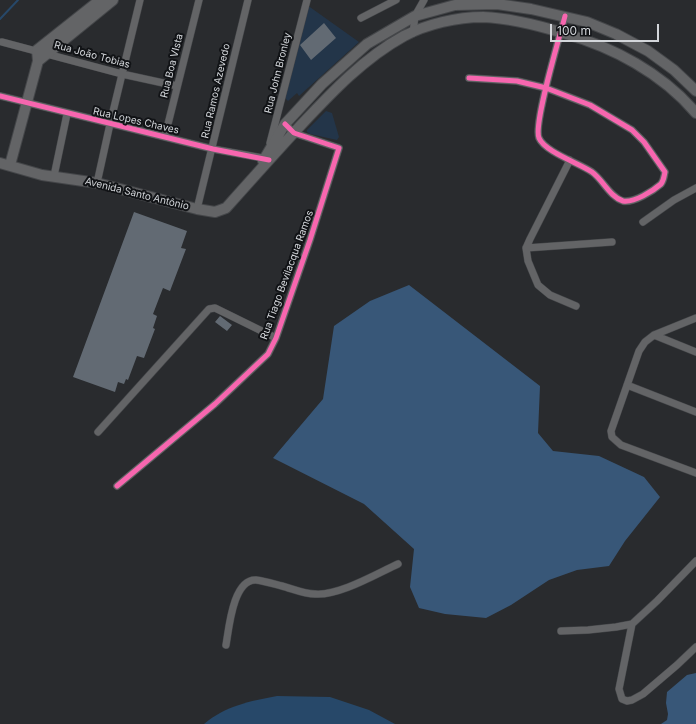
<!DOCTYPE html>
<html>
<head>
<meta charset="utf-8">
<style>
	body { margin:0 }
	#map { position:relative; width:696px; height:724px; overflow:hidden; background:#292b2e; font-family:Inter,sans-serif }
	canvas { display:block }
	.scale { position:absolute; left:550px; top:24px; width:109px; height:18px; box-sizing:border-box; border:2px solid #d3d6da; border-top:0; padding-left:5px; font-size:12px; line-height:14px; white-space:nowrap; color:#d3d6da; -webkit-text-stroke:3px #111316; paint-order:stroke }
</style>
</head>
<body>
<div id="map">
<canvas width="696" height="724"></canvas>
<div class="scale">100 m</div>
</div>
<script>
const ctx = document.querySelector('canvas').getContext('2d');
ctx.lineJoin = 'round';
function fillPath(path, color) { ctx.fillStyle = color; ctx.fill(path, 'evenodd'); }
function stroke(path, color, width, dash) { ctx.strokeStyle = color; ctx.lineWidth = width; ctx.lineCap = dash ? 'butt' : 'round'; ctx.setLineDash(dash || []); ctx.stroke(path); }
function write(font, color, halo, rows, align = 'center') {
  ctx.font = font + ' Inter,sans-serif'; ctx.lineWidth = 4; ctx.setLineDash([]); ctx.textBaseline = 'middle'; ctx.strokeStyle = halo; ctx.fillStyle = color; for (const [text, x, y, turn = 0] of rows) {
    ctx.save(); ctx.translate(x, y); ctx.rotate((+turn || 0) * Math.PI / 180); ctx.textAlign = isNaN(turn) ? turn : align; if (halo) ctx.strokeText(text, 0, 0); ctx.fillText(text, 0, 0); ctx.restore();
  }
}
fillPath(new Path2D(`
	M307 5 359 42 299 96 297 93 288 101 284 97Z
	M326 111 332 113 339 137 337 140 310 134 307 132V130Z`), '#233549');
fillPath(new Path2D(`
	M409 285 540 386 538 433 553 451 599 456 644 477 660 497 625 541 609 566 577 570 549 580 511 605 486 618 445 614 419 608 410 587 414 549 364 504 273 458 323 399 334 326 370 301Z
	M696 673V724H661L667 720 668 714 666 703 667 692 687 675Z`), '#385778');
fillPath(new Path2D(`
	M277 696 330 697 369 710 395 724H204C225 706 250 701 277 696Z`), '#274869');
stroke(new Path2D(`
	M0 19 18 0`), '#274869', 2);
fillPath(new Path2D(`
	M324 23 336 38 311 60 300 45Z
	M134 212 187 231 181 248 186 249 170 291 163 288 153 314 157 316 153 328 155 329 144 358 137 356 128 380 126 379 124 384 118 382 115 392 73 377Z
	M220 316 232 325 227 331 215 322Z`), '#626a73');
const street = new Path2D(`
	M361 18 396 0
	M413 33 415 16 424 0
	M2 42 122 74 177 86
	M469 78 517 81 546 88 590 105 632 130 644 142 665 172C664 176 664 180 661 184 653 191 634 203 623 201 610 197 603 180 592 172 579 163 545 152 539 138 533 124 560 36 565 16
	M0 96 213 149 268 159
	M165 136 199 0
	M270 143 307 0
	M570 160 530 239 526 248 528 261 538 285 550 295 576 306
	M54 176 67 114
	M97 183 110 124 140 0
	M197 209 248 0
	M643 222 674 200 696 188
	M526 248 612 242
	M696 318 654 335 645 342 639 351 611 431 612 437 621 445 696 473
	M654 335 696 352
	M627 385 696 412
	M98 432 209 309 215 308 276 338
	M117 486 215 404 268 354 276 338 310 240 339 148 294 133 285 124
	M632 624 619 689 622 699 627 701 632 700 643 694 677 665 696 647
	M561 631 588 630 616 627 632 624 657 601 696 561
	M226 645C229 628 233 579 256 580 264 581 274 584 282 586 293 589 304 594 315 594 339 596 376 574 398 564`);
const secondary = new Path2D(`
	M38 61 113 0
	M263 161 285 124 322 84 367 44 415 16 455 5 497 4 531 9 587 22 616 34 648 51 674 70 696 91
	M0 163 42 175 97 183 197 209 215 212 226 208C251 180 276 152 301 125 332 92 364 58 404 36 427 24 457 17 483 17 511 18 537 25 563 33 613 47 662 73 696 113
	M10 165 38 61 37 50 100 0`);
stroke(street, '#444649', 8);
stroke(secondary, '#444649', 12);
stroke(street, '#636466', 7);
stroke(secondary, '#636466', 10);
stroke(new Path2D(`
	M469 78 517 81 546 88 590 105 632 130 644 142 665 172C664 176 664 180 661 184 653 191 634 203 623 201 610 197 603 180 592 172 579 163 545 152 539 138 533 124 560 36 565 16
	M0 96 213 149 269 160
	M117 486 215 404 268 354 276 338 310 240 339 148 294 133 285 124`), '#f766af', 5);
write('10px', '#d3d6da', '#111316', [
	["Rua João Tobias",92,55,15],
	["Rua Boa VIsta",172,66,-76],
	["Rua John Bronley",278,73,-76],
	["Rua Ramos Azevedo",216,91,-77],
	["Rua Lopes Chaves",136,121,13],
	["Avenida Santo Antônio",137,194,14],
	["Rua Tiago Bevilacqua Ramos",287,275,-70]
]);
</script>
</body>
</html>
